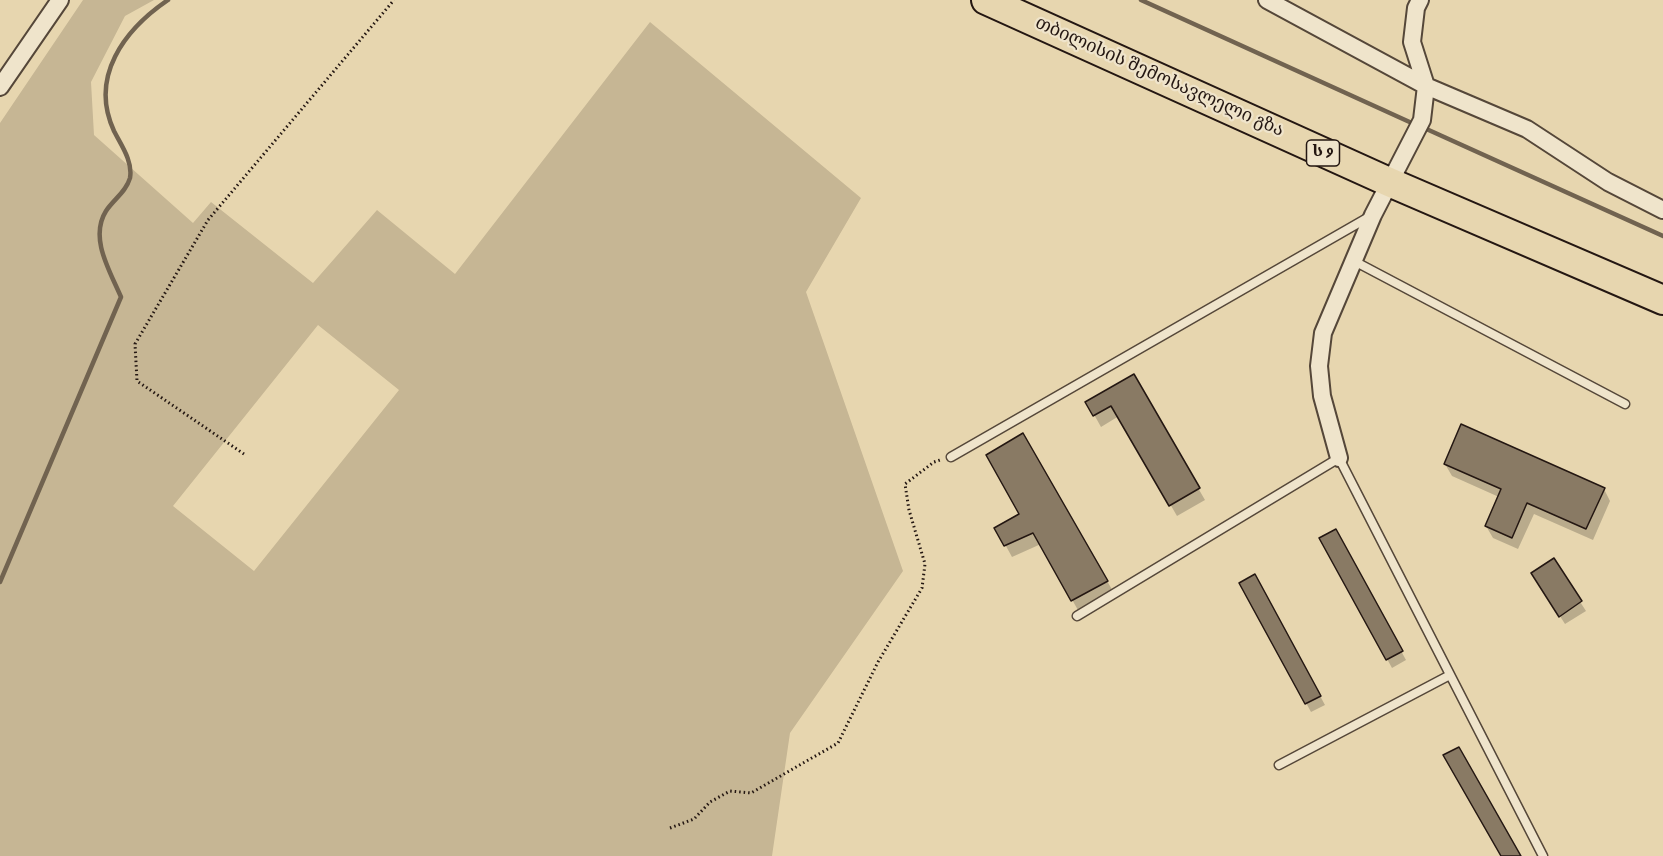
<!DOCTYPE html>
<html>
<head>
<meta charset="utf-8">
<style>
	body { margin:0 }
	canvas { display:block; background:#e7d6af }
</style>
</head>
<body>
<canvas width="1663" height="856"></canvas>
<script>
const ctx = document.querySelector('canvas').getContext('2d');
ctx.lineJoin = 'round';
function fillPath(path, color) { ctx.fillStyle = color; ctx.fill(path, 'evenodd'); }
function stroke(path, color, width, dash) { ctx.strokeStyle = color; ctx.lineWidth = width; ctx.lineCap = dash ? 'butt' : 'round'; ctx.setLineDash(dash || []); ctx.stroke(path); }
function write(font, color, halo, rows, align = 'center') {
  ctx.font = font + ' "IM FELL English","Noto Serif Georgian",serif'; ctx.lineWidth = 4.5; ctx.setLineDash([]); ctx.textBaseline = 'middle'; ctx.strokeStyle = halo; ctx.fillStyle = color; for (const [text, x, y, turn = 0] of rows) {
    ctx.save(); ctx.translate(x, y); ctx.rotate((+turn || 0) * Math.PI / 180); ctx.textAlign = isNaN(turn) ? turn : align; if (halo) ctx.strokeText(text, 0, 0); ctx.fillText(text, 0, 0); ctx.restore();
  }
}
fillPath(new Path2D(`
	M83 0H154L125 16 91 82 94 135 193 223 211 202 313 283 377 210 455 274 650 22 861 198 806 292 903 571 790 733 772 856H0V123ZM318 325 399 390 254 571 173 506Z`), '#c6b694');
fillPath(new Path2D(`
	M1133 376 1205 500 1177 516 1119 416 1101 427 1087 402Z
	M1023 435 1114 593 1079 612 1041 544 1012 557 996 528 1021 514Z
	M1445 464 1604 489 1610 501 1593 540 1534 514 1518 549 1493 538 1486 526 1499 497 1452 476Z
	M1335 531 1406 660 1392 668 1321 539Z
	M1553 560 1586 611 1565 624 1538 582Z
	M1255 576 1325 705 1311 712 1241 583Z`), '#0003');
stroke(new Path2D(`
	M1141 0 1414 124
	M1422 127 1663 236
	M0 582 121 297C110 271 89 238 106 211 113 200 126 192 130 178 133 161 121 145 114 131 89 77 124 30 168 0`), '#716350', 4.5);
const building = new Path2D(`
	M1134 374 1200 488 1169 506 1111 406 1093 416 1085 402Z
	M1461 424 1605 488 1586 529 1527 503 1512 538 1485 526 1501 489 1444 464Z
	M1023 433 1108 581 1071 601 1033 533 1004 546 994 528 1019 514 986 455Z
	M1336 529 1403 651 1386 660 1319 538Z
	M1554 558 1582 601 1559 617 1531 573Z
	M1255 574 1321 696 1305 704 1239 583Z
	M1459 747 1521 856H1501L1443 755Z`);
fillPath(building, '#897a64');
stroke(building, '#241712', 1.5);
const service = new Path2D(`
	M1354 261 1625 404
	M951 457 1369 217
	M1077 616 1339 458 1543 856
	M1279 765 1450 675`);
const minor = new Path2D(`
	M1267 0 1426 86 1527 129 1608 182 1663 210
	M0 87 60 0
	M1339 458 1322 396 1319 366 1323 333 1373 215 1422 120 1426 86 1412 42 1416 8 1420 0`);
const trunk = new Path2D(`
	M986 0 1389 182 1663 300`);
stroke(service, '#554739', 11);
stroke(minor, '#554739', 20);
stroke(trunk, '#241712', 32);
stroke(new Path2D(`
	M244 454 137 381 135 344 208 220 394 0
	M670 828 694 819 710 802 730 791 751 793 838 743 878 662 922 588 925 564 909 510 905 484 934 462 940 460`), '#241712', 3, [1.5, 3]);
stroke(service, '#efe4cb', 8);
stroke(minor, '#efe4cb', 16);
stroke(trunk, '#e7d6af', 28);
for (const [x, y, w] of [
	[1323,153,33]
]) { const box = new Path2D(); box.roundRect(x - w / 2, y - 13, w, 26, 4.5); ctx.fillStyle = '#efe4cb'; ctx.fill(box); stroke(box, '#241712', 1.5); }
write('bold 16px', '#241712', null, [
	["ს 9",1323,153]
]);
write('18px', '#241712', '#efe4cb', [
	["თბილისის შემოსავლელი გზა",1159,78,24]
]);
</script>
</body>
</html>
